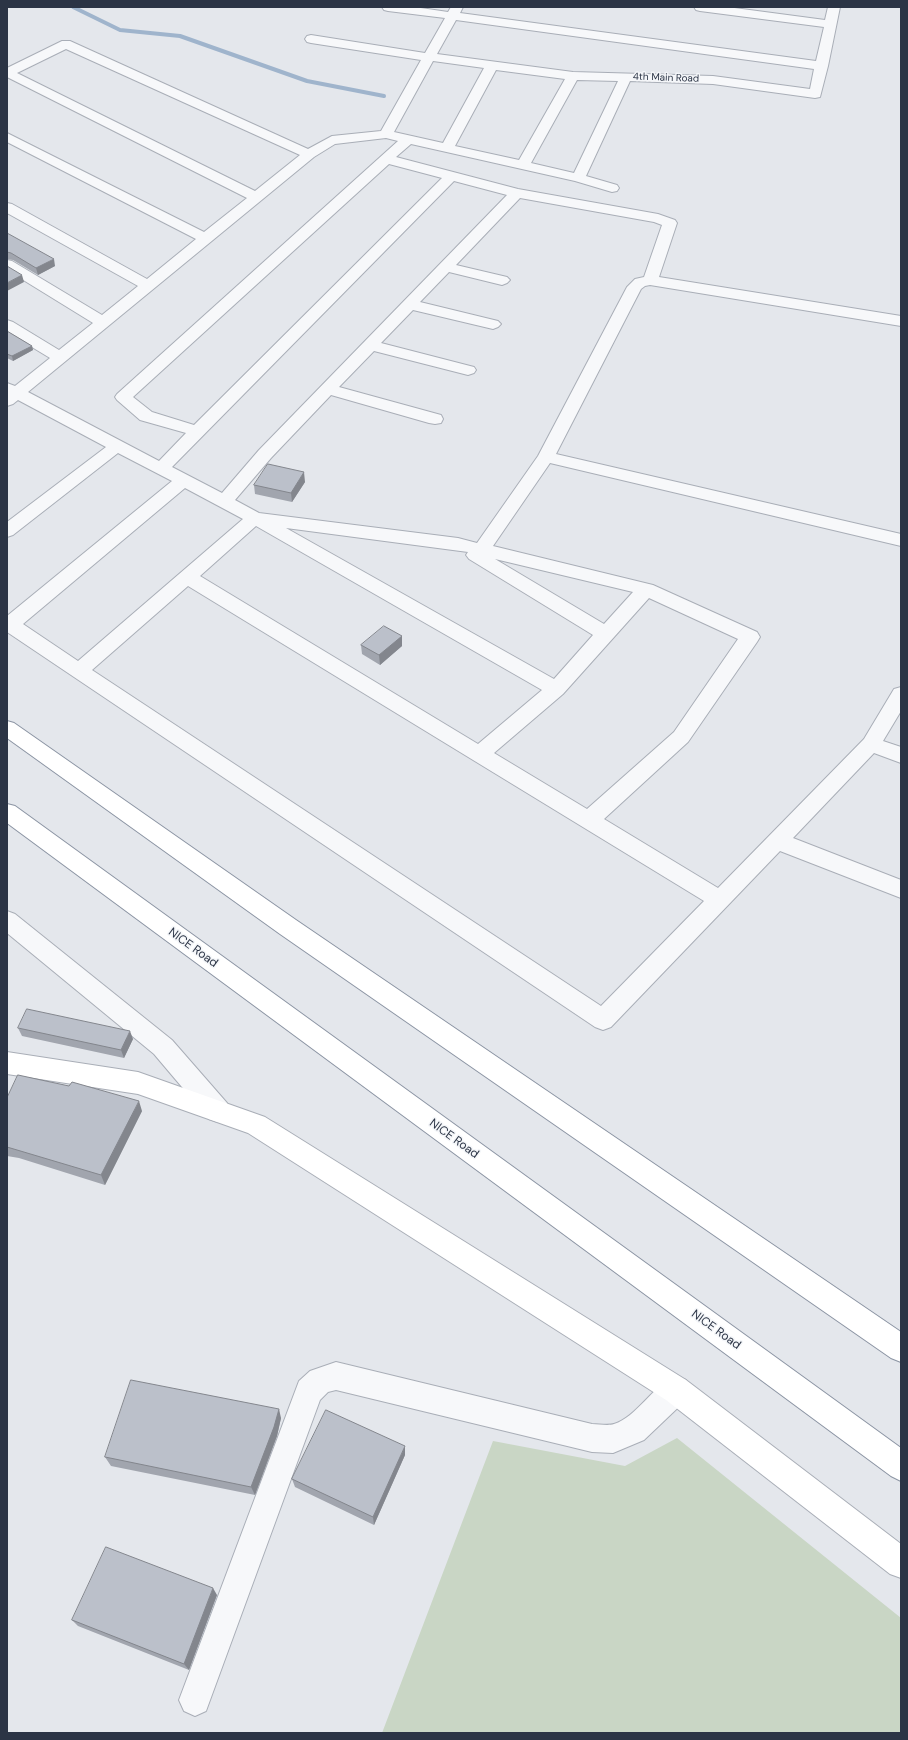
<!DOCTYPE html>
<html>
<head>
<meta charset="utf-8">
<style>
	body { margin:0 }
	#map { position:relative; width:908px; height:1740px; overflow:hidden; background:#e4e7ec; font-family:"DM Sans",sans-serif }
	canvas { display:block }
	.frame { position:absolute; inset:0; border:8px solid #2b3445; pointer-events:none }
</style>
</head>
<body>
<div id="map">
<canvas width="908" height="1740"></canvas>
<div class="frame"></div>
</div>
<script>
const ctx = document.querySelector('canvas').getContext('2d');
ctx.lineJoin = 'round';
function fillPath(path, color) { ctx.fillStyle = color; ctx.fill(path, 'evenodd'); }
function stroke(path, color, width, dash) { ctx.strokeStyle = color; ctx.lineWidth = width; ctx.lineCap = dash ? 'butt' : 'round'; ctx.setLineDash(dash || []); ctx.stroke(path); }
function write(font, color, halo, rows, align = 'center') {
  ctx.font = font + ' "DM Sans",sans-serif'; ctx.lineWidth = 3; ctx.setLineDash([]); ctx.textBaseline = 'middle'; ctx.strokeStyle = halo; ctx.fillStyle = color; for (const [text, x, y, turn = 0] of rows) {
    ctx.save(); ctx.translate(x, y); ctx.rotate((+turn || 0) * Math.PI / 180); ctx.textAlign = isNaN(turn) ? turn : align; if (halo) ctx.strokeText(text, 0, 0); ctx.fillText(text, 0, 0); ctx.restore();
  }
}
fillPath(new Path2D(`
	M677 1438 901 1618V1733H382L493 1441 625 1466Z`), '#c9d6c5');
stroke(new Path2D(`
	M73 7 120 30 180 36 307 81 384 96`), '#9fb4cc', 4);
const street = new Path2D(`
	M382 7H414L448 12 451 7H463L460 13 816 61 824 27 700 11 696 10 694 7H727L825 20 828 7H840L828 66 820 97 815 98 713 84 630 81 586 176 617 185 619 188 617 191 612 192 575 181 411 144 396 157 518 189 658 214 675 220 677 223 659 277 901 316V326L650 285 645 286 641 289 556 454 901 534V546L550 463 493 546 653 585 757 632 760 637 757 642 688 742 604 819 718 888 864 739 894 689 901 687V711L883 741 901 747V763L874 753 793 838 901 880V898L780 851 611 1027 603 1030 595 1027 7 632V616L172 481 118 453 13 535 7 537V522L106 447 18 400 13 404 7 406V383L15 386 50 358 7 332V320L13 322 59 350 93 323 7 270V260L12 261 102 315 138 286 7 213V203L12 204 147 279 196 239 7 142V133L204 232 247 198 7 77V68L62 41H70L308 149 332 136 381 131 421 60 311 43 307 42 305 39 307 36 311 35 425 53 445 18 388 11 384 10ZM456 20 814 69 810 89 713 76 573 72 437 54ZM66 49 300 155 255 191 17 73ZM433 61 484 68 443 143 394 132ZM496 70 565 79 519 160 455 146ZM577 80 618 81 574 173 531 163ZM386 138 398 141 117 394 115 397 117 400 140 420 186 433 159 461 28 392 314 157 335 144ZM389 164 442 178 194 425 152 412 133 397ZM454 181 507 195 259 450 222 493 172 467ZM520 198 654 222 662 225 644 277 635 279 627 287 538 456 477 543 458 538 259 513 235 500 271 458 331 395 429 423 435 424 441 423 443 419 441 415 339 387 374 351 468 375 474 373 476 370 474 367 381 343 413 310 493 329 498 327 501 324 498 321 420 302 449 272 502 285 507 283 510 280 507 277 456 265ZM185 488 243 519 78 661 23 624ZM256 526 542 690 478 744 200 576ZM286 528 468 552 466 555 469 559 593 635 554 679ZM495 559 633 592 604 624ZM188 586 704 901 601 1006 92 670ZM649 598 738 639 674 732 587 809 494 753 563 694Z
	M7 911 15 914 172 1040 227 1103 230 1111 227 1119 218 1122 209 1119 154 1054 7 933Z
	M336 1362 592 1424C599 1424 608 1426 614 1424 637 1417 652 1386 676 1376L686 1380 690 1390 686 1400 644 1440 613 1453 592 1452 336 1390 328 1392 320 1400 206 1711 195 1716 184 1711 179 1700 299 1381 310 1371Z`);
const secondary = new Path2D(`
	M7 1052 138 1072 265 1117 686 1380 901 1544V1578L890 1574 666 1400 248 1133 138 1094 7 1074Z`);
const highway = new Path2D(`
	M7 721 14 723 296 920 901 1332V1362L891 1358 280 934 7 738Z
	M7 804 15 806 901 1448V1481L891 1476 7 823Z`);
stroke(street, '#a9aeb7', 2);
stroke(secondary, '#a9aeb7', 2);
stroke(highway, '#8b94a3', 2);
fillPath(street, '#f7f8fa');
fillPath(secondary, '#fff');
fillPath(highway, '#fff');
fillPath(new Path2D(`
	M7 233 55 266 38 275 13 260 7 259Z
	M7 331 32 346 33 350 13 361 7 358Z
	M305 482 292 502 255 494 254 485Z
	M402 636V646L380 665 362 654 361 645Z
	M18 1028 133 1039 124 1058 22 1036Z
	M7 1098 142 1111 105 1185 19 1158 7 1156Z
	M281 1418 277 1436 255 1495 111 1466 105 1457Z
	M405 1455 374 1525 295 1487 292 1479Z
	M217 1595 189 1670 78 1626 72 1620Z`), '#a1a5ae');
fillPath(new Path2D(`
	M54 259 55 266 38 275 36 268Z
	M22 275 24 282 7 291V283Z
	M32 346 33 350 13 361 12 356Z
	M304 472 305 482 292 502 291 493Z
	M402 636V646L380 665 379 655Z
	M130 1031 133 1039 124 1058 121 1050Z
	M139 1101 142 1111 105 1185 101 1175Z
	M279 1409 281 1418 277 1436 255 1495 251 1487Z
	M405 1446V1455L374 1525 373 1517Z
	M213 1588 217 1595 189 1670 184 1664Z`), '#83868d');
const building = new Path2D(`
	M7 233 54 259 36 268 11 253 7 252Z
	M7 266 22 275 7 283Z
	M7 331 32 346 12 356 7 354Z
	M268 464 304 472 291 493 254 485Z
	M384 626 402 636 379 655 361 645Z
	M27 1009 130 1031 121 1050 18 1028Z
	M18 1075 69 1086 72 1082 139 1101 101 1175 7 1147V1098Z
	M131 1380 279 1409 274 1427 251 1487 105 1457Z
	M326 1410 405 1446 373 1517 292 1479Z
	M106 1547 213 1588 184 1664 72 1620Z`);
fillPath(building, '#bbc0ca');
stroke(building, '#83868d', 1);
write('10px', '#2b3445', '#f4f6f9', [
	["4th Main Road",666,78,2]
]);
write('12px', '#2b3445', '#f4f6f9', [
	["NICE Road",193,948,36],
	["NICE Road",454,1139,36],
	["NICE Road",716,1330,36]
]);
</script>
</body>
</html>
